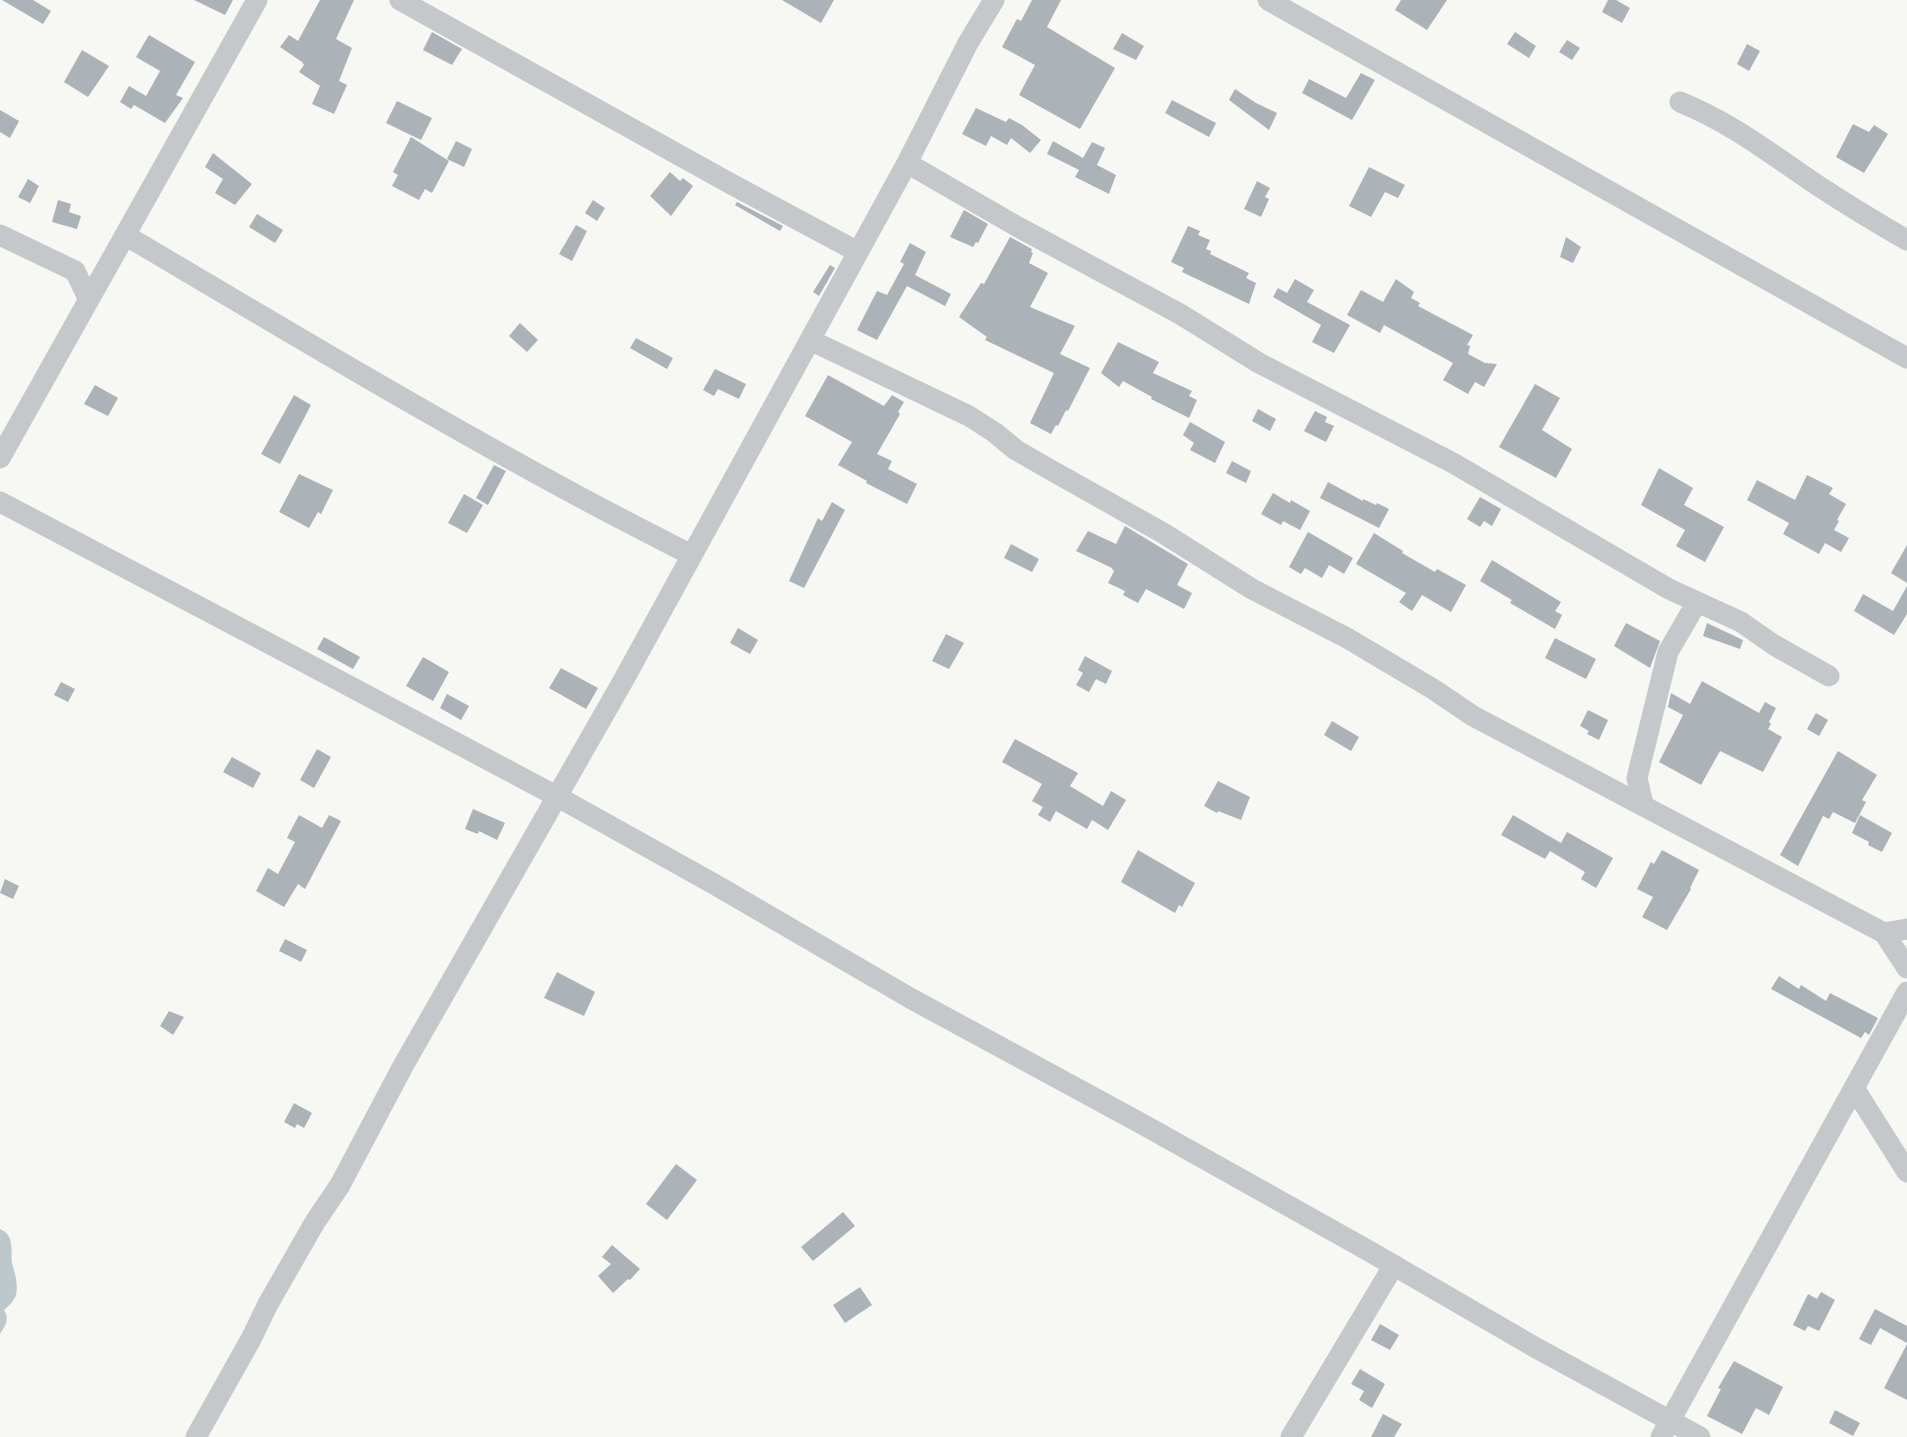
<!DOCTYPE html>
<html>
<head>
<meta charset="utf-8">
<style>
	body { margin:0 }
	canvas { display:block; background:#f7f7f3 }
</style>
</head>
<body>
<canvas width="1907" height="1437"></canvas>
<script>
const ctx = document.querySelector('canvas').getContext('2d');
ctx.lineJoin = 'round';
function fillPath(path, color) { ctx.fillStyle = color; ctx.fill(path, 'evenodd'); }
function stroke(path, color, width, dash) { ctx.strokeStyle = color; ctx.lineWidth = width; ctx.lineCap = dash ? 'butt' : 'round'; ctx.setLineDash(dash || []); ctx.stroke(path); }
fillPath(new Path2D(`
	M0 1229C17 1236 9 1254 13 1267 16 1276 18 1286 16 1295 14 1301 9 1306 4 1310 10 1320 5 1326 0 1334Z`), '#bcc8cc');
fillPath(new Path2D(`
	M2 0H33L51 11 43 24Z
	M194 0H233L225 15Z
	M320 0H354L336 39 352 48 339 81 347 85 334 114 312 104 320 86 299 72 304 65 302 62 280 47 289 35 298 41Z
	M782 0H834L821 23Z
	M1032 0H1061L1047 27 1115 68 1080 129 1019 95 1035 65 1002 47 1017 19 1021 21Z
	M1401 0H1447L1427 30 1395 10Z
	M1608 0H1616L1630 8 1622 23 1602 12Z
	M432 32 462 49 452 65 423 50Z
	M1515 32 1536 46 1529 58 1507 44Z
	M1122 33 1144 46 1136 60 1113 49Z
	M149 35 195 62 176 95 183 98 165 123 134 105 131 109 120 102 129 86 146 96 160 71 136 57Z
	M1567 40 1580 48 1572 60 1559 52Z
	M1747 44 1760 51 1749 71 1737 64Z
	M82 50 109 66 88 97 64 82Z
	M1361 73 1375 80 1352 120 1302 93 1309 79 1346 98Z
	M1235 89 1256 103 1277 113 1269 130 1229 100Z
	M1172 100 1216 123 1209 137 1165 113Z
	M397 101 432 118 421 140 386 123Z
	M976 108 1006 122 1009 118 1022 125 1041 140 1030 153 1011 138 1007 145 991 136 986 146 962 134Z
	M0 110 19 121 10 138 0 132Z
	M1853 124 1869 132 1874 125 1888 134 1864 173 1836 157Z
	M411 137 449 161 432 193 425 189 419 200 392 186 398 175 393 172Z
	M456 141 472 149 464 167 447 159Z
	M1053 141 1083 158 1092 142 1105 148 1097 165 1116 175 1109 194 1075 177 1079 170 1047 154Z
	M213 153 252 184 235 205 215 193 223 179 205 167Z
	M1369 167 1405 185 1398 198 1385 192 1371 217 1349 206Z
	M670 172 680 181 683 178 693 186 671 216 650 196Z
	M28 179 39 186 30 203 18 197Z
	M1257 181 1270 188 1265 197 1269 199 1261 217 1244 209Z
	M58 200 71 204 69 212 81 216 77 229 52 222Z
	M593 200 605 208 597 221 585 213Z
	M737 202 783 226 780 231 735 205Z
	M964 210 988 224 978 243 976 242 973 247 950 237Z
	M257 214 283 230 275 243 249 227Z
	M576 225 587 231 572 261 559 254Z
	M1188 226 1200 231 1198 235 1210 240 1206 249 1211 251 1210 254 1249 273 1246 278 1256 283 1249 304 1182 272 1184 268 1171 262Z
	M1010 237 1032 249 1031 252 1033 253 1029 263 1048 273 1030 307 1075 326 1060 354 1090 368 1068 411 1066 410 1058 426 1056 425 1051 434 1030 423 1054 373 985 340 987 337 959 317 981 283 984 284Z
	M1566 237 1581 247 1573 263 1560 257Z
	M910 243 926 252 915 275 951 294 945 306 907 286 877 340 857 330 877 291 887 295 904 264 900 262Z
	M830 265 835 268 819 296 813 292Z
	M1295 279 1314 290 1307 302 1350 325 1334 353 1312 342 1321 325 1273 297 1278 288 1287 293Z
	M1396 279 1414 292 1411 298 1420 303 1418 306 1473 335 1467 345 1470 346 1468 354 1485 363 1497 364 1484 387 1475 382 1468 394 1443 380 1453 363 1384 325 1380 333 1347 315 1361 290 1383 302Z
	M520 323 538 340 527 352 509 336Z
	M636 338 673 358 667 369 630 348Z
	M1118 342 1159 362 1153 373 1192 391 1189 396 1197 400 1189 418 1151 399 1152 397 1123 381 1119 387 1101 373Z
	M715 369 746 384 739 399 718 389 714 396 703 390Z
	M828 375 884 406 892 395 904 402 898 412 900 414 877 454 892 461 888 469 917 484 907 504 866 483 867 481 838 465 852 442 805 416Z
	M1535 384 1560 398 1542 430 1572 449 1556 478 1499 447Z
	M95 385 118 398 108 416 84 404Z
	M294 395 311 405 280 464 261 454Z
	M1258 409 1276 419 1270 431 1252 421Z
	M1315 411 1327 417 1325 422 1334 426 1326 442 1304 431Z
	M1190 422 1225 442 1215 463 1190 450 1194 443 1183 435Z
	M1232 461 1251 471 1246 483 1226 473Z
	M494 465 506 471 488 505 476 498Z
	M1659 468 1693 488 1684 505 1724 527 1705 562 1676 546 1685 530 1641 505Z
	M299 474 333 490 321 514 318 512 309 528 279 512Z
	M1807 475 1833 488 1829 494 1846 504 1837 520 1839 521 1834 530 1849 538 1841 552 1825 543 1819 554 1783 534 1789 523 1747 500 1757 480 1795 500Z
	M1328 482 1363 501V499L1376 505 1377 503 1389 509 1379 528 1320 498Z
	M1273 493 1290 503 1291 500 1310 511 1300 530 1283 521 1281 525 1261 514Z
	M464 494 483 505 467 533 448 523Z
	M1480 497 1501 509 1492 526 1484 521 1480 527 1467 519Z
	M832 502 845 510 804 588 789 581 818 518 822 521Z
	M1125 526 1188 564 1177 585 1192 593 1184 609 1146 589 1138 603 1123 595 1125 591 1108 583 1114 571 1112 569V568L1076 551 1088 531 1116 544Z
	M1308 532 1353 558 1344 574 1329 565 1322 578 1305 568 1301 574 1289 567Z
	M1374 533 1403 551 1402 553 1435 572 1437 569 1466 585 1451 612 1422 595 1412 611 1399 602 1406 593 1356 564Z
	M1011 544 1039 559 1032 572 1004 558Z
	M1907 545V583L1891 573Z
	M1492 560 1561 602 1555 611 1562 615 1555 629 1510 603 1512 600 1480 581Z
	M1907 586V614L1894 635 1854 611 1863 594 1893 611Z
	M1626 623 1660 641 1650 668 1614 646Z
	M1707 623 1743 640 1740 649 1703 636Z
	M738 628 758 640 750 654 730 643Z
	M946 634 964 643 949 669 932 661Z
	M324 637 360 657 353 669 317 649Z
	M1555 638 1596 659 1586 679 1545 658Z
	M1085 656 1112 671 1106 684 1096 679 1089 692 1076 685 1083 673 1078 670Z
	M423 657 449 672 433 701 406 686Z
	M561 668 598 688 586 709 549 688Z
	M1702 681 1759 713 1765 702 1776 708 1769 722 1771 724 1768 729 1782 737 1763 772 1720 751 1701 785 1659 762 1683 715 1668 707 1671 693 1690 704Z
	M61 682 75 689 68 702 54 695Z
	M447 694 469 706 461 720 440 708Z
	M1588 710 1608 720 1599 740 1587 734 1589 731 1580 726Z
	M1816 713 1828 720 1819 736 1807 729Z
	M1332 721 1359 737 1351 751 1324 735Z
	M1015 739 1078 773 1070 786 1103 806 1111 791 1126 800 1108 830 1092 820 1087 829 1056 811 1050 822 1038 815 1043 807 1032 801 1042 784 1002 762Z
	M317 749 331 757 314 788 300 780Z
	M1838 751 1877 775 1862 800 1866 802 1855 823 1833 812 1829 819 1823 816 1798 866 1780 855Z
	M232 757 261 773 253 788 223 772Z
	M1218 781 1250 797 1241 820 1218 811 1217 813 1204 806Z
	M473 809 505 823 497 840 479 831 478 834 465 829Z
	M299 815 322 828 329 815 341 821 305 889 298 884 284 907 256 891 268 868 278 874 295 842 287 838Z
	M1513 815 1561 843 1567 832 1613 858 1596 888 1581 879 1585 872 1550 851 1545 859 1501 835Z
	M1860 815 1892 833 1882 852 1868 845 1869 842 1852 833Z
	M1138 850 1195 883 1182 907 1179 905 1175 913 1121 882Z
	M1662 850 1699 870 1690 888 1691 889 1667 930 1642 917 1653 897 1637 889 1651 862 1654 864Z
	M5 879 19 886 13 899 0 893Z
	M285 939 307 950 301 962 279 951Z
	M557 972 595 992 584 1016 544 998Z
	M1779 976 1799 989 1801 985 1826 1001 1830 993 1878 1018 1869 1035 1865 1032 1861 1038 1771 989Z
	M169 1011 184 1017 173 1035 160 1026Z
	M294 1103 312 1113 304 1128 297 1124 295 1128 284 1122Z
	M676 1164 697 1180 667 1220 646 1204Z
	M843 1212 855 1226 813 1261 801 1247Z
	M612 1245 640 1269 630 1280 628 1279 613 1293 598 1276 611 1264 602 1257Z
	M860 1287 872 1305 845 1323 833 1305Z
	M1821 1292 1835 1300 1819 1331 1808 1326 1805 1331 1793 1325 1808 1294 1817 1299Z
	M1875 1309 1907 1326V1343L1880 1328 1871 1345 1859 1339Z
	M1380 1324 1399 1335 1390 1350 1371 1340Z
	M1907 1344V1400L1884 1388Z
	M1734 1361 1783 1387 1769 1415 1756 1408 1742 1434 1707 1416 1721 1389 1718 1388Z
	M1360 1369 1385 1384 1372 1408 1359 1400 1364 1391 1351 1384Z
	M1835 1410 1860 1423 1853 1436 1829 1423Z
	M1383 1414 1402 1424 1394 1437H1371Z`), '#abb3b9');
stroke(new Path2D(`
	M400 0 733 185 858 252
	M1268 0 1907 358
	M1680 102C1732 123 1771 154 1817 185 1846 204 1877 223 1907 240
	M907 163 1018 227 1180 314 1259 363 1453 463 1669 589 1741 622 1774 645 1829 676
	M0 235 75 271 89 300
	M125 235C267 319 409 404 554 483 599 508 645 531 691 555
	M810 340 969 416 994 432 1016 450 1049 469 1163 533 1252 589 1347 638 1433 689 1473 716 1884 933 1907 968
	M0 458 257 0
	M0 502 272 645 558 797 714 884 910 998 1144 1125 1369 1251 1538 1349 1700 1437
	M1643 804 1637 778 1668 652 1697 602
	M1884 933 1907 929
	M1854 1088 1907 1172
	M196 1437 251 1339 268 1304 315 1222 340 1185 403 1066 623 681 907 163 968 43 994 0
	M1291 1437 1394 1265
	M1661 1437 1907 992`), '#c4c8cb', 21);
</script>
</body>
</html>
